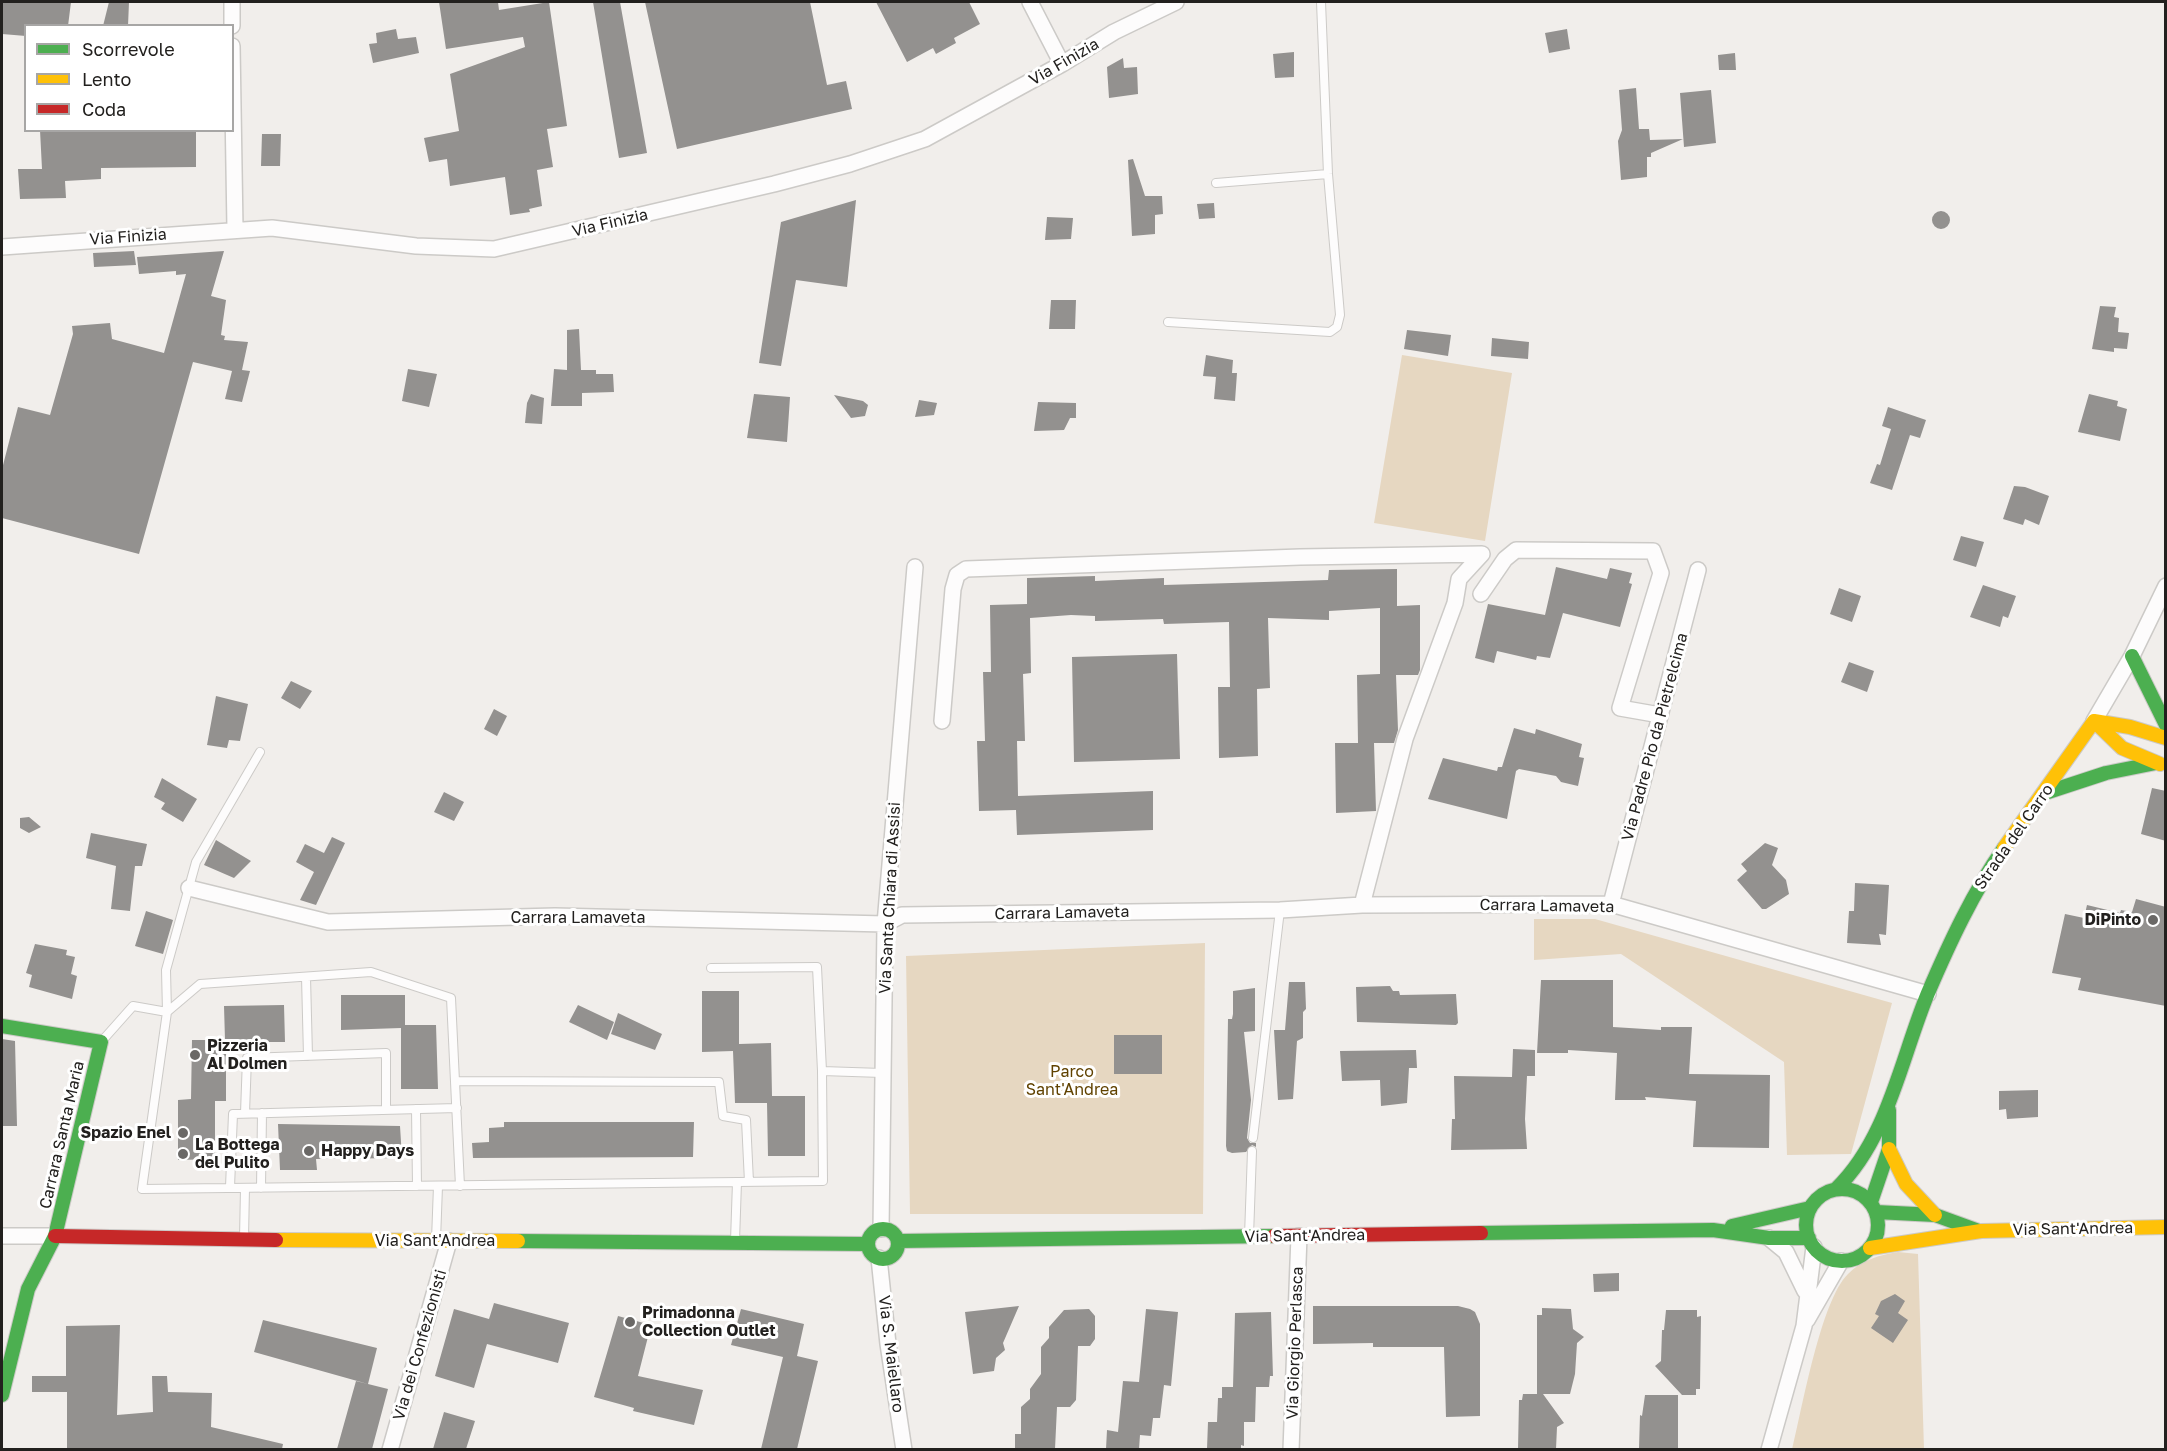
<!DOCTYPE html>
<html>
<head>
<meta charset="utf-8">
<style>
	body { margin:0 }
	#map { position:relative; width:2167px; height:1451px; overflow:hidden; background:#f1eeeb; font-family:"Golos Text",sans-serif }
	canvas { display:block }
	.frame { position:absolute; inset:0; border:3px solid #22201e; pointer-events:none }
	.legend { position:absolute; left:24px; top:24px; width:210px; height:108px; box-sizing:border-box; background:#fff; border:2px solid #a7a6a5; margin:0; padding:8px 10px; list-style:none; font-size:18px; color:#22201e }
	.legend li { display:flex; align-items:center; gap:12px; height:30px }
	.legend b { width:30px; border:2px solid #a7a6a5 }
</style>
</head>
<body>
<div id="map">
<canvas width="2167" height="1451"></canvas>
<div class="frame"></div>
<ul class="legend">
<li><b style="height:8px;background:#4caf50"></b>Scorrevole</li>
<li><b style="height:8px;background:#ffc107"></b>Lento</li>
<li><b style="height:8px;background:#c62828"></b>Coda</li>
</ul>
</div>
<script>
const ctx = document.querySelector('canvas').getContext('2d');
ctx.lineJoin = 'round';
function fillPath(path, color) { ctx.fillStyle = color; ctx.fill(path, 'evenodd'); }
function stroke(path, color, width, dash) { ctx.strokeStyle = color; ctx.lineWidth = width; ctx.lineCap = dash ? 'butt' : 'round'; ctx.setLineDash(dash || []); ctx.stroke(path); }
function write(font, color, halo, rows, align = 'center') {
  ctx.font = font + ' "Golos Text",sans-serif'; ctx.lineWidth = 6; ctx.setLineDash([]); ctx.textBaseline = 'middle'; ctx.strokeStyle = halo; ctx.fillStyle = color; for (const [text, x, y, turn = 0] of rows) {
    ctx.save(); ctx.translate(x, y); ctx.rotate((+turn || 0) * Math.PI / 180); ctx.textAlign = isNaN(turn) ? turn : align; if (halo) ctx.strokeText(text, 0, 0); ctx.fillText(text, 0, 0); ctx.restore();
  }
}
fillPath(new Path2D(`
	M1402 355 1512 373 1485 541 1374 523Z
	M1534 919H1595L1892 1003 1851 1154 1787 1155 1784 1062 1621 954 1534 960Z
	M1205 943 1203 1214H910L906 956Z
	M1898 1252 1918 1254 1924 1449 1792 1450C1802 1409 1821 1300 1848 1274 1861 1260 1880 1255 1898 1252Z`), '#e6d7c1');
fillPath(new Path2D(`
	M2 2H71L68 26H26V36L2 34Z
	M109 2H129L128 26H103Z
	M439 2H498L499 10 549 2 567 126 547 129 553 167 537 170 542 206 529 209 530 212 510 215 505 177 450 186 447 159 429 162 424 138 459 131 450 74 525 47 523 37 446 49Z
	M593 2H620L647 153 619 158Z
	M645 2H810L827 85 846 81 852 109 677 149Z
	M876 2H969L980 24 954 38 956 43 936 54 933 48 907 62Z
	M396 29 398 39 416 37 419 53 373 63 369 44 377 43 376 33Z
	M1567 29 1570 49 1549 53 1545 33Z
	M1294 52V77L1275 78 1273 54Z
	M1735 53 1736 70H1719L1718 55Z
	M1123 58 1124 68 1137 67 1138 94 1109 98 1107 67Z
	M1636 88 1639 129H1649L1650 140 1683 139 1651 153V157H1647V177L1621 180 1618 141 1622 130 1619 90Z
	M1711 90 1716 143 1684 147 1680 93Z
	M40 130H196V167L101 168V179L65 181 66 198 20 199 18 169H42Z
	M262 134H281L280 166H261Z
	M1133 159 1145 196H1162L1163 214 1155 215V234L1132 236 1128 160Z
	M856 200 847 287 796 280 781 366 759 363 781 222Z
	M1214 203 1215 218 1199 219 1197 204Z
	M1932 220a9 9 0 1 1 18 0a9 9 0 1 1-18 0Z
	M1047 217 1073 218 1071 239 1045 240Z
	M134 251 136 265 94 267 93 253Z
	M224 251 211 296 226 300 221 335 225 336 224 340 248 342 242 370 250 371 242 402 225 399 232 371 193 362 139 554 2 518V469L18 407 50 415 73 334 72 326 110 323 112 339 164 353 186 274 176 275V271L139 274 137 257Z
	M1051 300H1076L1075 329H1049Z
	M2100 306 2116 307 2114 317 2119 318 2118 332 2129 333 2127 349 2114 348V352L2092 349Z
	M579 329 581 370H596V374H613L614 392 582 393V406H551L554 369 567 370V330Z
	M1407 330 1451 335 1448 356 1404 349Z
	M1492 338 1529 342 1528 359 1491 356Z
	M1206 355 1233 360 1232 373H1237L1235 401 1214 399 1216 377 1203 376Z
	M408 369 437 374 429 407 402 401Z
	M531 394 544 398 542 424 525 423 527 403Z
	M754 394 790 397 787 442 747 438Z
	M2089 394 2118 401 2117 406 2127 409 2120 441 2078 432Z
	M834 395 863 401 868 405 865 416 851 418Z
	M919 400 937 403 934 415 915 417Z
	M1038 402 1076 403V418H1070L1064 430 1034 431Z
	M1888 407 1926 420 1920 438 1910 435 1892 490 1870 483 1877 464 1880 465 1891 429 1882 426Z
	M2014 486 2025 487 2049 496 2039 525 2025 519 2023 525 2003 519Z
	M1961 536 1984 542 1976 567 1953 560Z
	M1556 567 1607 579 1610 568 1632 573 1629 583 1632 584 1620 627 1563 613 1550 658 1537 656 1536 660 1497 651 1494 663 1475 658 1488 604 1545 615Z
	M1397 569V606L1420 605V670L1418 675H1396L1398 730 1394 743H1374L1376 811 1336 813 1335 743H1358L1357 675 1380 674V608L1329 611V620L1268 618 1270 688 1257 689 1258 756 1219 758 1218 687H1230L1229 622 1164 624 1163 619 1095 621V616L1071 615 1030 618 1031 673 1023 674 1025 741H1017L1018 796 1153 791V830L1017 835 1016 810 979 811 977 741H985L983 672H991L990 605 1027 604V578L1095 576V581L1164 578V585L1232 583 1328 580 1329 570Z
	M1983 585 2016 596 2008 618 2003 616 2000 627 1970 617Z
	M1839 588 1861 596 1852 622 1830 614Z
	M1177 654 1180 759 1074 762 1072 657Z
	M1849 662 1874 671 1867 692 1841 682Z
	M291 681 312 691 300 709 281 698Z
	M216 696 248 704 240 741 229 740 227 748 207 745Z
	M494 709 507 716 497 736 484 729Z
	M1514 728 1535 734 1536 729 1582 744 1579 757 1584 758 1578 786 1561 782 1556 776 1519 769 1516 771 1507 819 1428 799 1443 758 1497 771 1498 767H1502Z
	M162 778 197 799 183 822 161 809 165 803 154 797Z
	M2152 788 2166 791V841L2141 834Z
	M444 792 464 802 454 821 434 812Z
	M29 817 41 827 29 833 20 828V818Z
	M91 833 147 844 142 866H135L130 911 111 909 116 866 86 858Z
	M332 837 345 843 316 905 300 900 314 872 296 862 305 844 324 853Z
	M216 840 251 861 234 878 204 865Z
	M1765 843 1778 848 1772 865 1786 880 1789 894 1766 909H1762L1737 880 1747 871 1741 864Z
	M1855 883 1889 885 1886 935 1879 934 1881 945 1847 943 1849 911H1854Z
	M2136 899 2166 907V1006L2078 990 2081 978 2052 973 2065 914 2084 918 2087 905 2120 913 2121 910 2132 912Z
	M146 911 173 920 163 954 135 946Z
	M35 944 67 950 66 955 75 957 71 974 77 976 72 999 29 987 32 975 26 973Z
	M1541 980H1613V1027L1661 1030V1027H1692L1689 1074 1770 1075 1769 1148 1693 1147 1696 1101 1645 1097 1646 1100H1615L1617 1053 1568 1050V1053H1537Z
	M1289 982H1305L1306 1009 1303 1012V1038L1297 1041 1293 1099 1278 1100 1274 1030H1285Z
	M1390 986 1393 991H1399L1400 995 1456 994 1458 1023 1456 1025 1357 1022 1356 987Z
	M1255 988V1031L1244 1032 1251 1100 1247 1138 1250 1143H1256V1147L1252 1145 1246 1152 1232 1153 1227 1151 1226 1146 1228 1019H1232L1233 1014V991Z
	M702 991H739V1044L771 1043 772 1096H805V1156H768L767 1103H735L733 1051 702 1052Z
	M341 995H405V1025H436L438 1089H401V1028L341 1030Z
	M284 1005 285 1042H226V1101H215V1159L178 1160V1100L191 1099 192 1040H225L224 1006Z
	M578 1005 614 1022 607 1040 569 1022Z
	M618 1013 662 1034 655 1050 611 1034Z
	M1114 1035H1162V1074H1114Z
	M2 1039 15 1041 17 1126H2Z
	M1513 1049 1535 1050V1076H1527L1525 1119 1527 1149 1451 1150 1452 1119H1455L1454 1076 1512 1077Z
	M1416 1050 1417 1068H1409L1407 1103 1381 1106 1380 1080 1342 1081 1340 1051Z
	M2038 1090V1117L2007 1119 2006 1109 1999 1110V1091Z
	M504 1122H694L693 1157 473 1158 472 1143 489 1142V1128L504 1127Z
	M278 1124 400 1126 402 1158 316 1159 317 1170H280Z
	M1619 1273V1291L1594 1292 1593 1274Z
	M1895 1294 1905 1301 1898 1313 1908 1320 1893 1343 1871 1328 1879 1316 1875 1314 1881 1301Z
	M494 1303 569 1323 558 1363 487 1344 474 1388 435 1376 454 1309 489 1319Z
	M1019 1306 1003 1343 1005 1350 996 1358 994 1371 973 1374 965 1312Z
	M1313 1306H1458L1470 1309 1475 1312 1480 1324V1416L1446 1417 1444 1347H1373V1343L1313 1344Z
	M1542 1308 1571 1309 1573 1329 1584 1337 1577 1343 1575 1374 1570 1394H1543L1564 1423 1557 1427 1556 1449H1518L1519 1400H1522L1523 1394H1537V1315H1542Z
	M741 1309 804 1324 797 1356 818 1361 797 1449H761L783 1357 731 1345Z
	M1089 1309 1095 1316V1339L1090 1346H1078L1076 1400 1070 1407H1057L1055 1449H1015V1434H1021V1407L1030 1399V1389L1041 1374V1347L1049 1338V1327L1064 1310Z
	M1146 1309 1178 1312 1171 1386 1164 1385 1160 1418H1153L1151 1436 1140 1435 1139 1449H1106L1107 1430 1118 1432 1123 1381 1139 1382Z
	M1666 1310H1697V1317L1701 1316 1700 1389H1696V1395H1682L1655 1366 1661 1361 1662 1330H1664Z
	M1271 1312 1273 1376H1270L1269 1387H1256L1255 1422H1244V1446L1241 1445V1449H1207L1208 1422H1217L1218 1398H1222V1387H1233L1235 1313Z
	M618 1316 651 1325 638 1376 703 1390 694 1425 633 1411 634 1408 594 1397Z
	M263 1320 377 1348 368 1384 254 1352Z
	M120 1325 117 1415 153 1412 152 1376H167L168 1392 212 1393 211 1427 283 1444 282 1449H67V1392H32V1376H66V1326Z
	M356 1381 388 1389 372 1449H337Z
	M1645 1395H1678V1449H1639L1640 1415 1642 1416Z
	M444 1412 475 1421 466 1449H433Z`), '#93918f');
const lane = new Path2D(`
	M1216 183 1328 174
	M1168 322 1330 332 1337 327 1340 315 1328 174 1321 2
	M306 977 308 1056
	M167 1012 200 984 371 972 451 998 460 1186
	M167 1012 166 970 196 862 260 752
	M101 1042 133 1006 167 1012 142 1189 823 1181 822 1071 817 967 711 968
	M822 1071 882 1073
	M455 1081 719 1082 723 1116 746 1120 749 1182
	M416 1109 417 1186
	M245 1113 247 1058 386 1053V1109
	M1253 1138 1280 910
	M230 1187 233 1114 457 1108
	M261 1188 262 1113
	M1249 1236 1252 1151
	M244 1238 245 1188
	M436 1240 438 1186
	M735 1241 737 1182`);
const street = new Path2D(`
	M232 2V26
	M1030 2 1062 64
	M232 46 235 229
	M2 247 272 228 416 246 494 249 774 184 850 164 925 139 1062 64 1114 32 1176 2
	M1481 594 1505 559 1516 550 1653 551 1661 573 1620 708 1660 715
	M942 721 953 589 957 575 966 569 1300 557 1482 554 1459 579 1455 603 1405 739 1362 905
	M2094 721 2132 656 2166 586
	M189 888 328 922 555 916 885 924 902 915 1280 910 1362 905 1611 904 1928 994
	M1611 904 1698 570
	M881 1229 885 924 915 567
	M2 1236H55
	M1769 1238 1786 1252 1805 1291
	M879 1258 888 1344 904 1450
	M1807 1320 1841 1261
	M390 1450 449 1241
	M1291 1450 1299 1236
	M1769 1450 1804 1326 1814 1247`);
const fast = new Path2D(`
	M2132 656 2166 725
	M2045 793 2106 773 2156 763
	M2 1026 101 1042 55 1236 28 1289 2 1395
	M1836 1189C1888 1139 1901 1058 1928 993 1949 944 1973 892 2004 848
	M1806 1225a36 36 0 1 1 72 0a36 36 0 1 1-72 0Z
	M1871 1202 1889 1149V1110
	M1876 1212 1935 1215 1979 1231
	M1732 1226 1810 1208
	M868 1244a15 15 0 1 1 30 0a15 15 0 1 1-30 0Z
	M1481 1233 1713 1230 1769 1238H1809
	M518 1241 868 1244
	M898 1241 1274 1236`);
const slow = new Path2D(`
	M2094 721 2122 748 2160 764
	M2094 721 2130 727 2166 738
	M2004 848 2094 721
	M1889 1149 1906 1184 1935 1215
	M276 1240 518 1241
	M1870 1248 1981 1231 2166 1227`);
const jam = new Path2D(`
	M55 1236 276 1240
	M1274 1236 1481 1233`);
stroke(lane, '#cccac7', 10);
stroke(street, '#cccac7', 18);
stroke(fast, '#cccac7', 16);
stroke(slow, '#cccac7', 16);
stroke(jam, '#cccac7', 16);
stroke(lane, '#fdfcfc', 8);
stroke(street, '#fdfcfc', 15);
stroke(fast, '#4caf50', 14);
stroke(slow, '#ffc107', 14);
stroke(jam, '#c62828', 14);
for (const [x, y, r, color] of [
	[2153,920,6,"#6a6866"],
	[195,1055,6,"#6a6866"],
	[183,1133,6,"#6a6866"],
	[309,1151,6,"#6a6866"],
	[183,1154,6,"#6a6866"],
	[630,1322,6,"#6a6866"]
]) { const dot = new Path2D(); dot.arc(x, y, r, 0, 2 * Math.PI); ctx.fillStyle = color; ctx.fill(dot); stroke(dot, '#fff', 2); }
write('16px', '#22201e', '#fff', [
	["Via Finizia",1064,62,-30],
	["Via Finizia",610,223,-13],
	["Via Finizia",128,237,-4],
	["Via Padre Pio da Pietrelcima",1655,737,-75],
	["Strada del Carro",2014,837,-55],
	["Via Santa Chiara di Assisi",890,898,-87],
	["Carrara Lamaveta",1547,906,1],
	["Carrara Lamaveta",1062,913,-1],
	["Carrara Lamaveta",578,918],
	["Carrara Santa Maria",62,1135,-77],
	["Via Sant'Andrea",2073,1229,-1],
	["Via Sant'Andrea",1305,1236,-1],
	["Via Sant'Andrea",435,1241],
	["Via Giorgio Perlasca",1295,1343,-88],
	["Via dei Confezionisti",420,1345,-74],
	["Via S. Maiellaro",891,1354,83]
]);
write('bold 16px', '#22201e', '#fff', [
	["DiPinto",2141,920,"right"],
	["Pizzeria",207,1046],
	["Al Dolmen",207,1064],
	["Spazio Enel",171,1133,"right"],
	["La Bottega",195,1145],
	["del Pulito",195,1163],
	["Happy Days",321,1151],
	["Primadonna",642,1313],
	["Collection Outlet",642,1331]
], 'left');
write('16px', '#604200', '#fff', [
	["Parco",1072,1072],
	["Sant'Andrea",1072,1090]
]);
</script>
</body>
</html>
